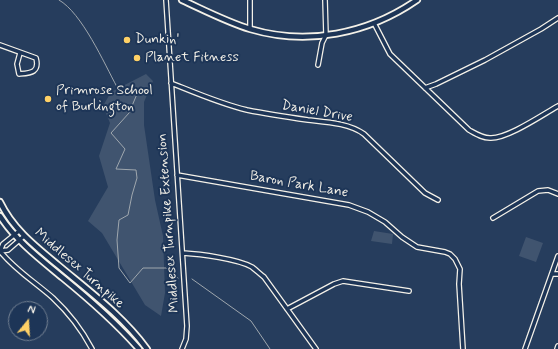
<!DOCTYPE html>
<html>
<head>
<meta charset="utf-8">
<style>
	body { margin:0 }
	#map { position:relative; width:558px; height:349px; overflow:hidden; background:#263d5d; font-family:Mynerve,sans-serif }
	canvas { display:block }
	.north { position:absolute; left:8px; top:301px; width:40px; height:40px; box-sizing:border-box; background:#1d3557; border:1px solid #738091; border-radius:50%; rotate:18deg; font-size:11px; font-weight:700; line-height:16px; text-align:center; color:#f4f1e8 }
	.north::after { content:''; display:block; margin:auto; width:14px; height:18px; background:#ffd166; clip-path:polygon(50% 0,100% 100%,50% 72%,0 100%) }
</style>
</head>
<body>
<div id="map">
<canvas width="558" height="349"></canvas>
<div class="north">N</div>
</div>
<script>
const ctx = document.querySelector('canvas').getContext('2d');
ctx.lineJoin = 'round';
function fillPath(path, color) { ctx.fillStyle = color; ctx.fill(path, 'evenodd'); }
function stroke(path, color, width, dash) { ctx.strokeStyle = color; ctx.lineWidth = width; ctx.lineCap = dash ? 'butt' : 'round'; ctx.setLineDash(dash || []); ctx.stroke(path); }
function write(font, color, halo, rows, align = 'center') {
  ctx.font = font + ' Mynerve,sans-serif'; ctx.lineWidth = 4; ctx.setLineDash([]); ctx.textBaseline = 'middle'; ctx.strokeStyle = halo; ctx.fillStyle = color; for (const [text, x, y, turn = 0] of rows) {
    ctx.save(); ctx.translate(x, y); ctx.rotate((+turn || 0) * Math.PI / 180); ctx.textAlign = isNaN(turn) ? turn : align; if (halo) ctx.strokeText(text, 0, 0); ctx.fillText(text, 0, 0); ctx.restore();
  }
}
fillPath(new Path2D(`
	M146 74 153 81 144 102V125L155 200 163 236 165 293 161 316 145 305 102 233 88 221 108 187 99 156 110 123 103 106 111 92Z
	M374 231 393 234 392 244 371 241Z
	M526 237 543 243 536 262 519 256Z`), '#40546f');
stroke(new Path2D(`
	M59 0C82 13 104 63 117 87L124 92 137 94 129 113 111 133 125 149 116 169 136 170 137 178 132 195 128 215 119 220 117 240 119 268 130 283 143 268H166L178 278
	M192 279 251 321 270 349`), '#9fa7ae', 1);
const minor = new Path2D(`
	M166 0 187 326 186 339 182 349
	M250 0V29
	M374 23 390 54 469 130C476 134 482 138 490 138 507 139 542 115 558 106
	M0 45 36 58C40 73 30 73 19 74L17 64 20 53
	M318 65 322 43 326 35 325 0
	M171 83C196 93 221 104 247 110 267 114 287 117 308 120 326 122 349 123 364 134L425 193 438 200
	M425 88 436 84 485 60 541 29 558 18
	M177 175 349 205 368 212 385 222 402 237 417 247 445 252 450 254 455 259 460 269 459 284 463 349
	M493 218 538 191 548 190 558 194
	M0 251C15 270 35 282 53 298 69 313 82 330 92 349
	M0 251 8 250 24 236
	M0 251 3 244 19 231
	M183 253C200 254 238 259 252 267 256 270 260 274 264 277L316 349
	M552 274H558
	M287 309 334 284 343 281 409 291
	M525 349 558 256
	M557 349 558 346`);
const major = new Path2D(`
	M182 0C204 10 227 22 250 29 307 46 368 34 417 0
	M0 202C13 229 35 246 58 265 89 291 123 316 147 349
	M0 216C16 241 40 259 63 278 90 300 116 323 139 349`);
stroke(minor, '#f4f1e8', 6);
stroke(major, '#f4f1e8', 8);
stroke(minor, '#1d3557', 3.5);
stroke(major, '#1d3557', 4.5);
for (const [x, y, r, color] of [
	[127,40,4,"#ffd166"],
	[137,58,4,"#ffd166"],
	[48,99,4,"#ffd166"]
]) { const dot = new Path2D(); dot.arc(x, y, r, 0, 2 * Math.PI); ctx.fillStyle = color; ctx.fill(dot); stroke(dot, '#1d3557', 1.5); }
write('14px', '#f4f1e8', '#1d3557', [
	["Dunkin'",135,40],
	["Planet Fitness",145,58],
	["Primrose School",56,91],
	["of Burlington",56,107]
], 'left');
write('14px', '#f4f1e8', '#1d3557', [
	["Daniel Drive",317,112,10],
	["Baron Park Lane",299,185,10],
	["Middlesex Turnpike Extension",169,223,-94],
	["Middlesex Turnpike",79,269,41]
]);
</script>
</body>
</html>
